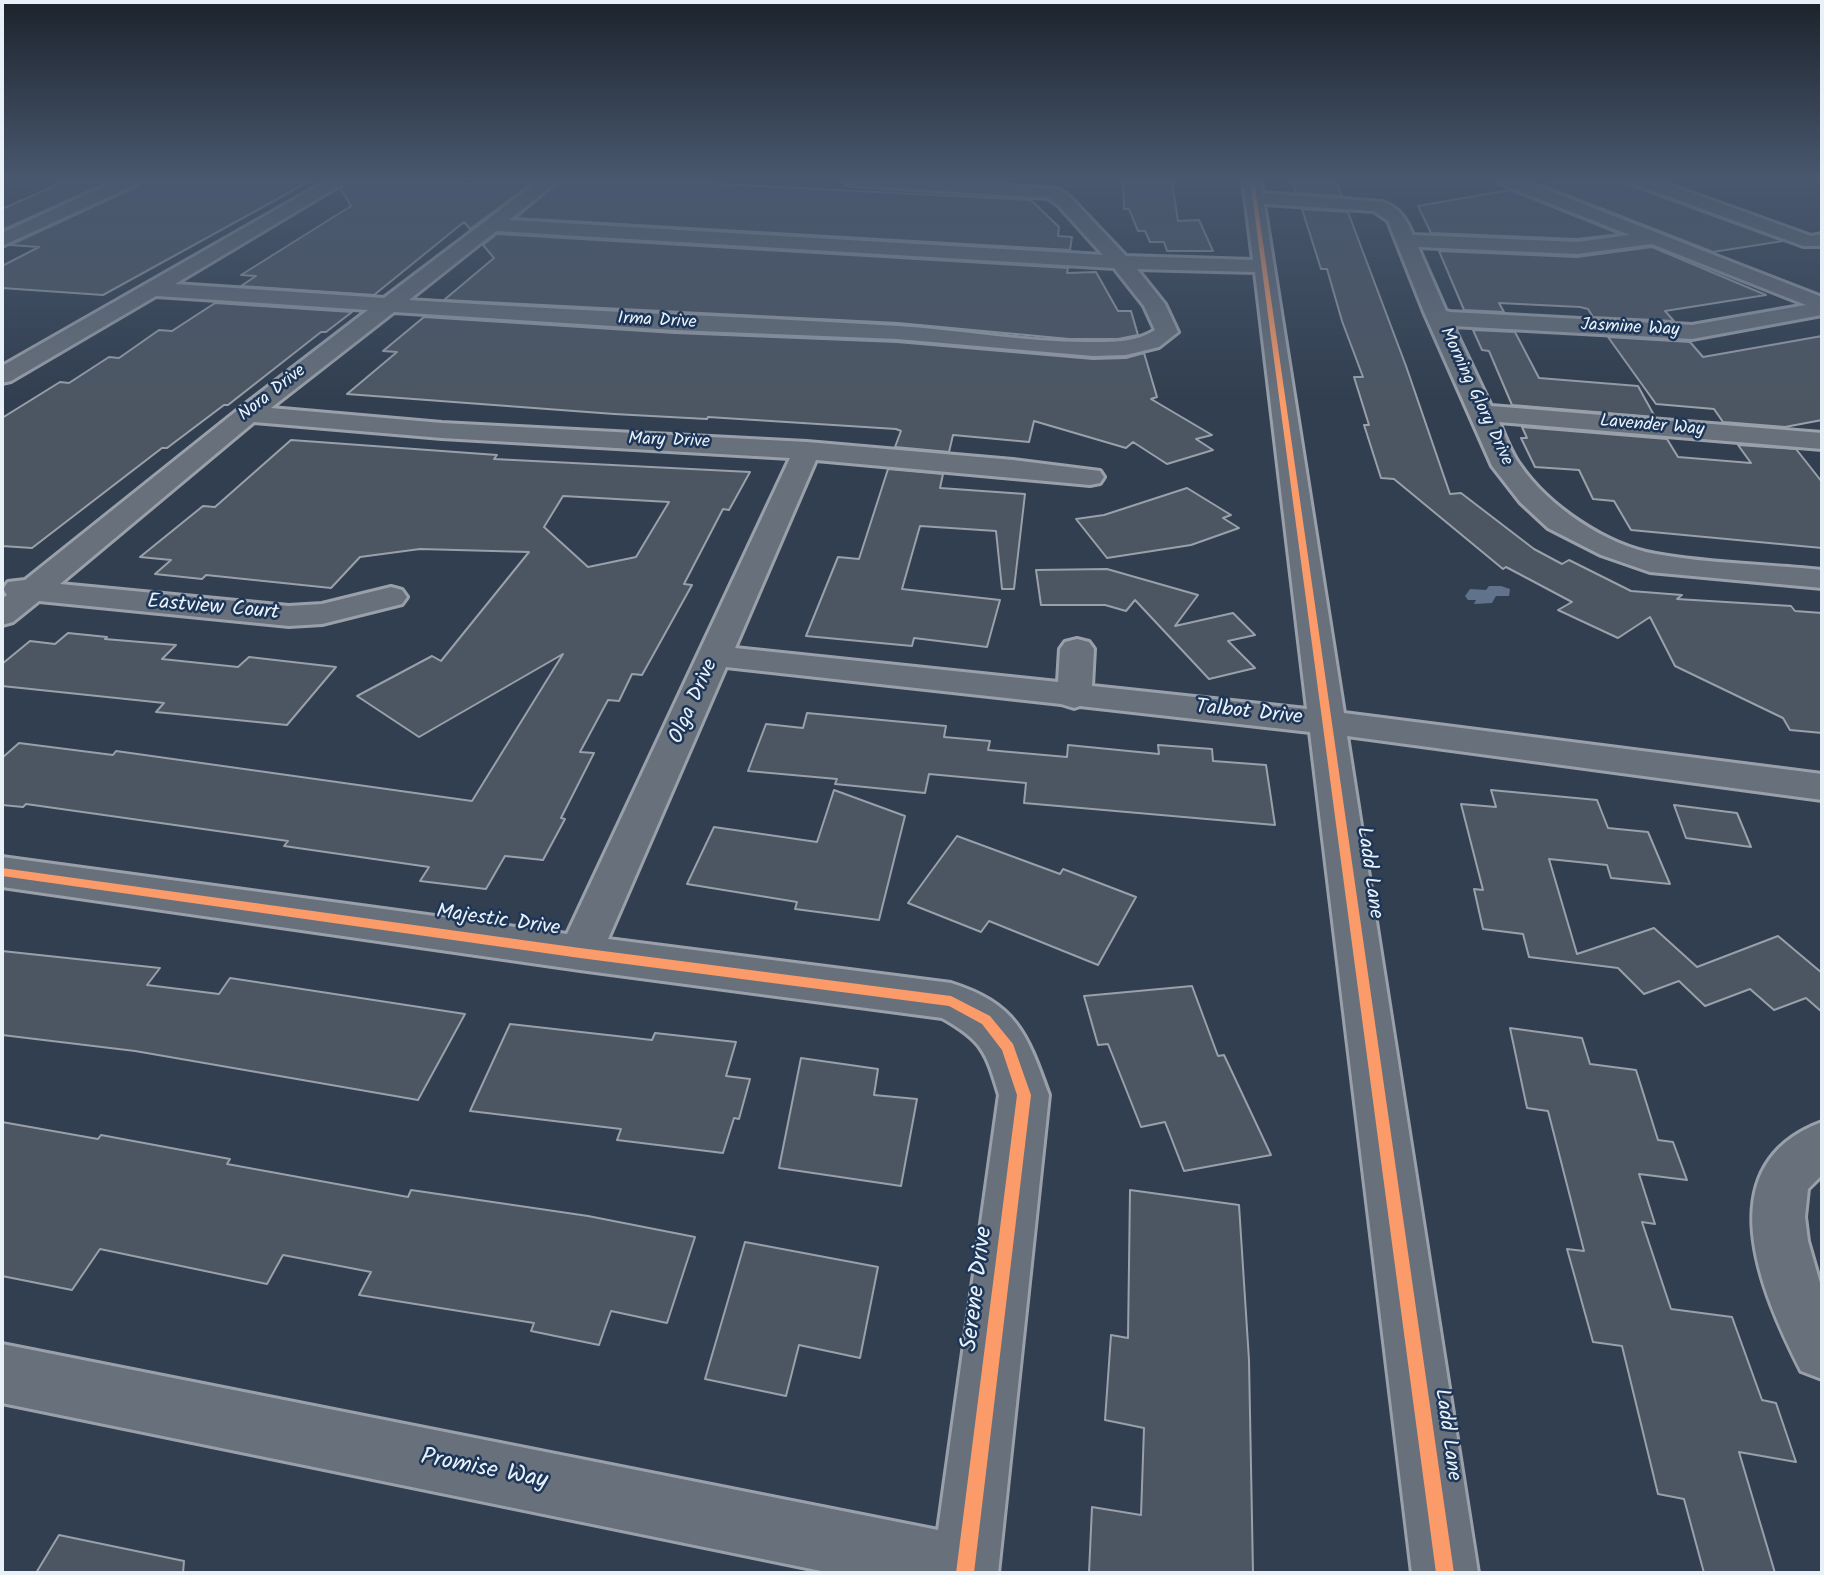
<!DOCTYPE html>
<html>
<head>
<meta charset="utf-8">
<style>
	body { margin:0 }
	#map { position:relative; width:1824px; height:1575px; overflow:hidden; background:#323f50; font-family:Kalam,sans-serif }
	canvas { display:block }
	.frame { position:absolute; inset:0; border:4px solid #e8f1f8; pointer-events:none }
</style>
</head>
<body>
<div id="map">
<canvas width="1824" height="1575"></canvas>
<div class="frame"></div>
</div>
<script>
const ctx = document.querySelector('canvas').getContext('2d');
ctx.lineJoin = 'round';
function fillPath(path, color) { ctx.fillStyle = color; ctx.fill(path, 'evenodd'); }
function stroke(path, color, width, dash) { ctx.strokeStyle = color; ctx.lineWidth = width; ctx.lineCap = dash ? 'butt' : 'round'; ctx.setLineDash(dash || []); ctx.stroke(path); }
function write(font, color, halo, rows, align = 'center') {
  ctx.font = font + ' Kalam,sans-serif'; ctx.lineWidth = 5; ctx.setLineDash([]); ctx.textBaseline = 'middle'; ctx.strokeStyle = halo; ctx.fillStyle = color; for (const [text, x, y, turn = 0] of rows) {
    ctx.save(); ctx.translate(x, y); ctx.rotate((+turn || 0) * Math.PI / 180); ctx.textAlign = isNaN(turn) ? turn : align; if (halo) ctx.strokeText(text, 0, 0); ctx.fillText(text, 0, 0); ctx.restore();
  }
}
fillPath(new Path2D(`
	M1489 586H1501L1510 589 1509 596H1496L1492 603 1474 604 1476 600H1468L1465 596 1470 589 1486 590Z`), '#60738a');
const building = new Path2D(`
	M68 180H113L2 230V209Z
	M143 180H312L103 295 2 288V266L39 247 10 245 138 186Z
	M351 180 474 184 480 180H536L470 229 464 222 374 295 241 286 256 276 241 275 351 206 340 188Z
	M561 180H646L1031 200 1059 227 1058 236 1072 237 1070 250 516 218Z
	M1292 180H1335L1342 196 1296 193Z
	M1575 180H1615L1783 241 1713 252 1542 185Z
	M1123 181 1172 182 1178 221 1199 220 1213 251H1167L1164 242H1150L1145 231H1138L1129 209H1124Z
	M1510 190 1620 234 1577 239 1431 233 1418 206Z
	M1302 209 1348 212 1406 366 1450 494 1461 493 1534 549 1562 564 1569 560 1631 591 1682 595 1677 599 1791 606 1795 611 1822 613V733L1790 730 1783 718 1675 666 1650 617 1618 638 1558 610 1572 602 1506 567 1503 569 1394 479 1381 478 1364 425H1369L1354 377H1363L1342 321 1327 269H1321Z
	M497 234 1068 268 1067 273 1096 272 1118 311H1131L1138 335 1118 339H1069L898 323 444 300 494 258 483 245Z
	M1652 247 1766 295 1665 311 1674 321 1593 317 1588 309 1580 307 1499 303 1504 312 1464 310 1439 251 1577 257Z
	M215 303 352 312 326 332H321L228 405H224L167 448H162L32 548 2 546V418L60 382 69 383 109 357 119 358 159 330 172 331Z
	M424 317 675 333 897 342 1093 359 1126 358 1144 353 1157 397 1151 399 1212 435 1196 439 1213 450 1167 464 1133 442 1126 448 1034 421 1029 442 953 435 949 452 895 447 901 431 896 429 708 417 707 419 614 414 347 394 397 352 383 351Z
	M1473 330 1515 332 1539 378 1638 386 1655 417 1512 405 1489 351 1482 350Z
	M1822 336V420L1785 427 1723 422 1714 409 1656 404 1608 337 1690 342 1703 357Z
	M1522 427 1667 439 1678 457 1751 463 1738 445 1796 449 1822 482V548L1631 530 1614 501 1593 499 1579 470 1535 467 1521 438H1527Z
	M291 440 497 455 494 459 750 472 729 510 723 509 684 584 692 585 642 675 632 674 619 701 608 700 580 752 594 753 561 818 565 819 543 860 505 856 486 889 420 881 429 867 284 846 288 841 26 804 23 807 2 805V758L19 743 113 755 116 751 472 801 563 654 419 737 357 696 432 656 441 661 529 552 420 549 360 557 331 588 206 575 202 579 155 574 171 560 140 557 203 506 215 507ZM563 496 669 502 636 557 588 567 544 527Z
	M888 469 943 474 940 488 1025 494 1014 589H1002L996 531 920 526 902 589 1000 600 987 647 914 638 912 646 806 636 838 557 859 559Z
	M1187 488 1231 515 1223 518 1239 528 1191 545 1107 558 1076 519 1104 515Z
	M1107 569 1198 595 1175 626 1233 613 1255 635 1228 641 1255 668 1209 679 1135 600 1126 611 1105 605H1041L1036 570Z
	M68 633 107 637 105 639 176 645 162 659 238 667 249 657 336 667 287 725 156 712 164 703 2 686V664L30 641 55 644Z
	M807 713 946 726 944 737 990 741 988 750 1067 757 1068 745 1159 754 1158 745 1212 749 1213 761 1266 765 1275 825 1024 803 1026 783 929 774 925 793 835 784 837 779 748 771 766 724 803 728Z
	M834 790 905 816 879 920 795 909 797 902 687 884 714 827 817 842Z
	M1491 790 1597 800 1608 828 1648 832 1670 884 1611 878 1607 865 1549 859 1577 954 1654 928 1697 967 1778 936 1822 973V1012L1806 998 1774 1010 1750 989 1705 1006 1679 981 1644 994 1618 968 1529 957 1523 934 1483 929 1474 889 1483 890 1461 804 1496 807Z
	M1674 805 1737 813 1751 847 1686 838Z
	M957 836 1060 874 1063 869 1136 897 1098 965 989 921 981 932 908 903Z
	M2 951 160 968 147 985 219 994 230 978 465 1014 418 1100 135 1051 2 1035Z
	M1192 986 1218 1056 1224 1055 1271 1155 1184 1171 1165 1122 1141 1127 1108 1044 1098 1045 1084 996Z
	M510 1024 652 1040 655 1033 736 1042 726 1076 750 1079 739 1119 734 1118 723 1153 617 1140 621 1129 470 1111Z
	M1510 1028 1582 1038 1590 1064 1636 1070 1658 1140 1673 1142 1687 1180 1639 1174 1655 1224 1642 1222 1671 1309 1732 1317 1762 1400 1776 1403 1796 1462 1739 1452 1775 1573H1704L1684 1499 1658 1494 1622 1346 1593 1342 1567 1249 1584 1251 1548 1111 1527 1108Z
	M801 1058 878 1069 874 1095 917 1099 901 1186 779 1168Z
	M2 1122 98 1139 101 1135 230 1159 227 1164 408 1197 411 1190 588 1216 695 1237 667 1323 611 1311 599 1345 531 1331 534 1323 359 1295 371 1272 283 1255 267 1284 100 1249 72 1290 2 1276Z
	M1130 1190 1239 1205 1249 1360 1253 1573H1089L1092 1507 1141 1515 1144 1428 1105 1420 1111 1335 1128 1338Z
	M745 1242 878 1267 860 1358 799 1345 786 1396 705 1379Z
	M59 1535 184 1561 183 1573H36Z`);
fillPath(building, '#4c5663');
stroke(building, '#99a0aa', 2);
const minor = new Path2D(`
	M118 180H140L137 184 2 246V233Z
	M328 180H349L175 284 384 298 540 180H559L509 220 1103 255 1058 205 1048 198 850 185 841 180H924L1058 189 1070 197 1126 256 1253 260 1243 180H1260L1263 193 1383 202C1401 209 1406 219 1413 235L1577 242 1630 235 1501 184 1498 180H1521L1822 297V315L1692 339 1453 326 1491 406 1822 433V449L1499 422C1505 436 1511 453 1520 465 1548 506 1607 546 1656 554 1710 564 1768 564 1822 570V588L1650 572 1601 555 1548 528 1520 502 1492 466 1424 312 1388 221 1374 211 1264 204 1344 713 1822 774V800L1347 736 1478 1573H1412L1310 732 1080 706 1074 708 1061 704 726 667 608 939 951 983C1017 1004 1027 1034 1049 1095L998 1573H831L2 1403V1344L938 1530 999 1095C986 1052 983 1041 942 1018L580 970 2 887V857L567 934 790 458 442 438 254 422 60 584 289 606 322 604 391 587 402 590 407 597 402 604 322 624 289 626 39 601 13 622 2 625V599L7 595 3 589 8 582 25 580 239 409 368 310 156 296 11 381 2 383V366ZM496 231 1114 268 1144 306 1155 330C1137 342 1115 342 1094 342 1028 343 963 330 898 326 735 316 572 311 409 300ZM1652 244 1806 305 1692 325 1450 312 1446 311 1418 247 1577 254ZM1137 269 1255 272 1307 709 1092 686 1094 649 1089 642 1077 639 1065 642 1060 649 1058 682 735 648 816 460 1090 485 1100 483 1104 477 1100 471 1013 460 807 442 442 423 271 408 394 312 675 330 897 339 1093 356 1126 355 1159 347 1178 332 1165 304Z
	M1632 180H1656L1811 236 1822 234V246H1803L1635 184Z
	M1822 1122V1175L1808 1189 1805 1217 1808 1241 1822 1290V1379L1801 1371C1761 1292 1706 1165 1822 1122Z`);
stroke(minor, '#99a0aa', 6);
fillPath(minor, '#67707b');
fillPath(new Path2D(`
	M1250 180H1254L1454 1573H1436Z
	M2 868 580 948 951 996 990 1016 1013 1044 1031 1095 974 1573H956L1017 1095 1002 1050 982 1024 949 1006 580 958 2 876Z`), '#fa9b69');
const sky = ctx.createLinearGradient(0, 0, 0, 400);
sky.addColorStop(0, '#1c232c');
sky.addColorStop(0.45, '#49586f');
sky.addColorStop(1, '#49586f00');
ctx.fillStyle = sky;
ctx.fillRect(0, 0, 1824, 400);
write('18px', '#e8f1f8', '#1d3557', [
	["Irma Drive",657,322,3],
	["Jasmine Way",1630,329,3],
	["Nora Drive",273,394,-38],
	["Morning Glory Drive",1475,397,65],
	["Lavender Way",1652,427,5],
	["Mary Drive",669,442,2]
]);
write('21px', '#e8f1f8', '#1d3557', [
	["Eastview Court",213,609,5],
	["Olga Drive",695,702,-66],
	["Talbot Drive",1249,714,6],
	["Ladd Lane",1368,873,82],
	["Majestic Drive",498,922,8],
	["Ladd Lane",1446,1435,82]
]);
write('24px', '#e8f1f8', '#1d3557', [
	["Serene Drive",979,1289,-83],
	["Promise Way",484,1471,11]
]);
</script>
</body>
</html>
